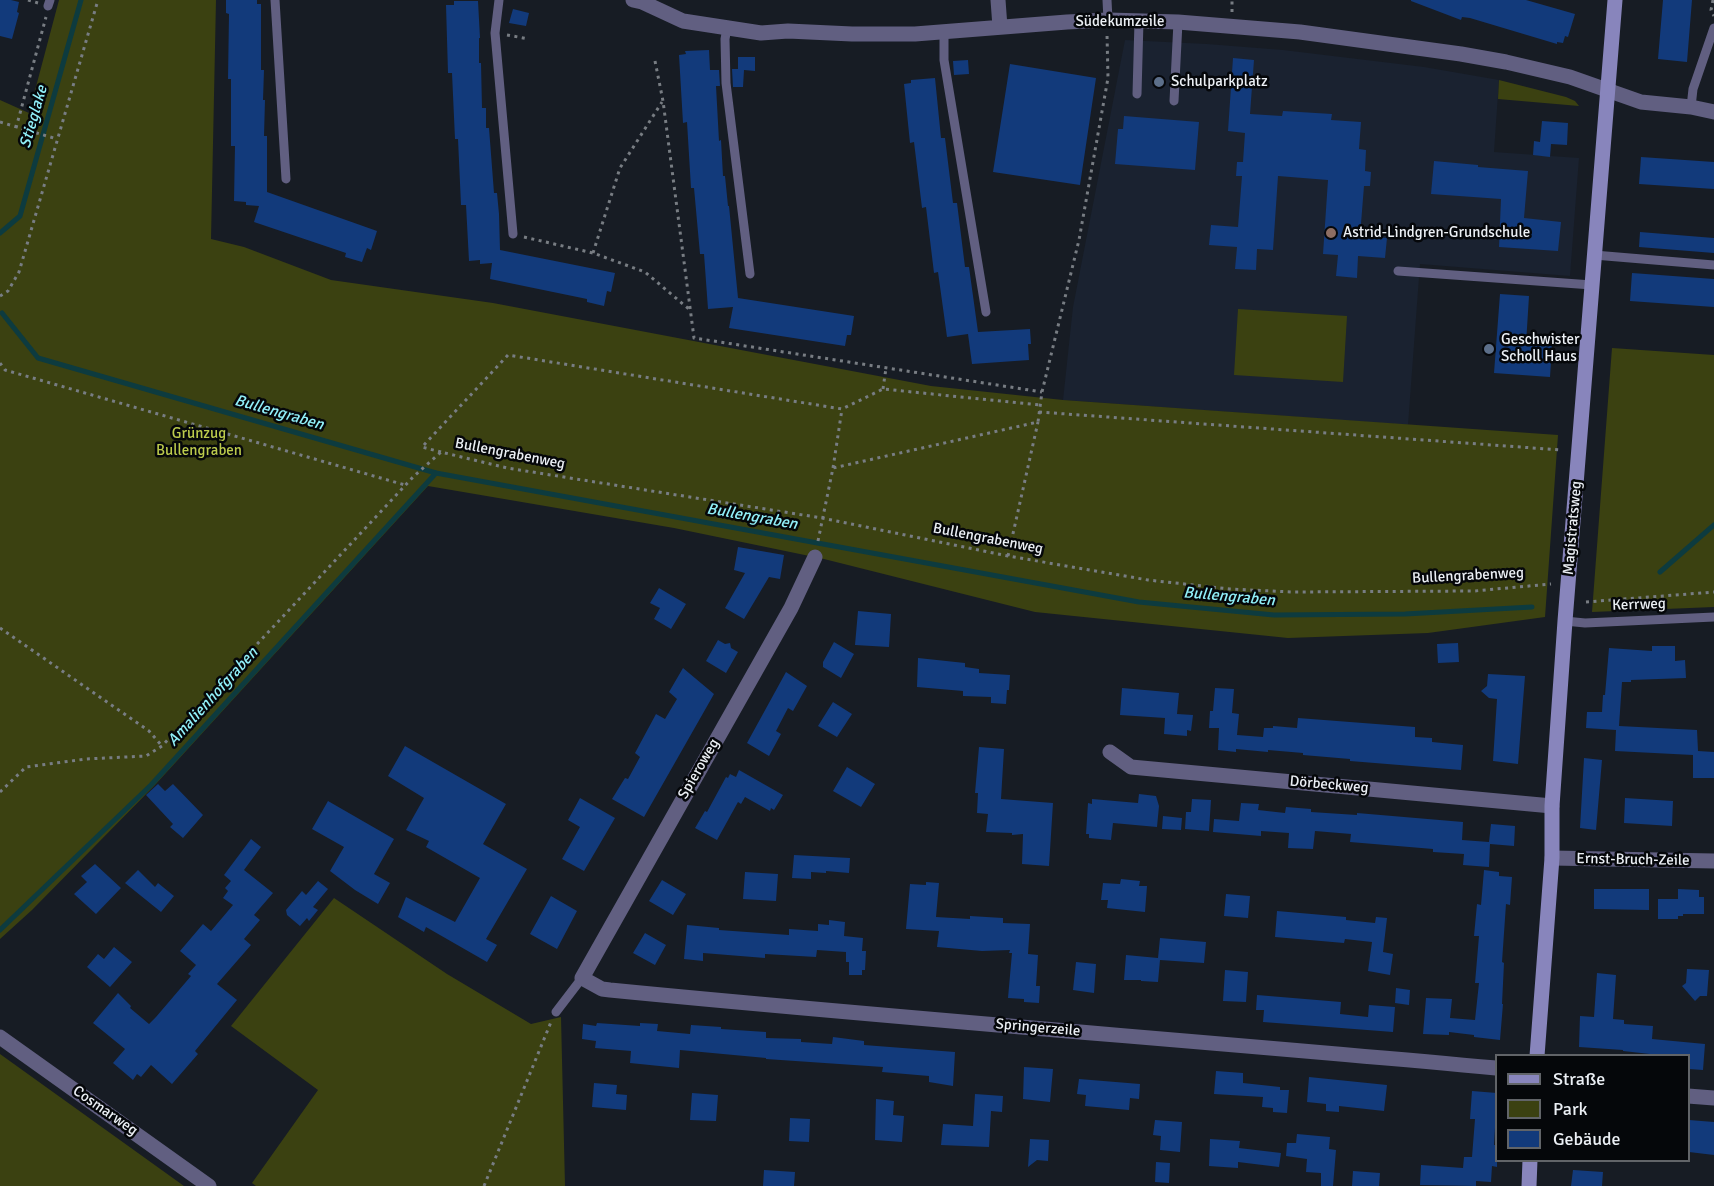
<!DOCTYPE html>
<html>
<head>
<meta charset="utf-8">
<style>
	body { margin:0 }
	#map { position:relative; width:1714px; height:1186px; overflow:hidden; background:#171c24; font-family:Signika,sans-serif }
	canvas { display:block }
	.legend { position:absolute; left:1495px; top:1054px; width:195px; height:108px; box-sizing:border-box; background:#05070a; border:2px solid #616468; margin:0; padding:8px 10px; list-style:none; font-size:18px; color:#ecf0f5 }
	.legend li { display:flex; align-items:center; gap:12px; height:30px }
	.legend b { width:30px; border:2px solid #616468 }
</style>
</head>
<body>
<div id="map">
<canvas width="1714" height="1186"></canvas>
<ul class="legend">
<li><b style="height:8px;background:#8885bc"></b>Straße</li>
<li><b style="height:16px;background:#3b4111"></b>Park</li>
<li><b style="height:16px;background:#123a7b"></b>Gebäude</li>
</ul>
</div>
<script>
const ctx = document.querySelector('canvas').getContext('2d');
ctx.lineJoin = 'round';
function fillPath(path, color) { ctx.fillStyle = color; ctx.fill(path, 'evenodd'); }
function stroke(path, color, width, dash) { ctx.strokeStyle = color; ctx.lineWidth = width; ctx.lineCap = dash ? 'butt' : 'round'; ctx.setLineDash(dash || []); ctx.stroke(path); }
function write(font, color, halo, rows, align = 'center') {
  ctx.font = font + ' Signika,sans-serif'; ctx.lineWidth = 5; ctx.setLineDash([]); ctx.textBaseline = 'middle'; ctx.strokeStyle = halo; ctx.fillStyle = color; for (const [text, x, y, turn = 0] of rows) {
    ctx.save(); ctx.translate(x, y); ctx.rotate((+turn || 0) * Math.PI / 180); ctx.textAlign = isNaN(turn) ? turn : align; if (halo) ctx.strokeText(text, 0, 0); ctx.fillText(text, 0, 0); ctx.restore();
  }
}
fillPath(new Path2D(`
	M1125 40 1207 44 1283 50 1424 67 1499 80 1494 152 1579 158 1570 276 1420 264 1408 425 1063 400 1073 307Z`), '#1a2230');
fillPath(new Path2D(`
	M59 0H216L211 239 244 247 331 280 493 303 931 386 1063 400 1558 435 1545 617 1428 633 1288 638 1035 612 824 559 674 528 428 486 155 785 32 910 0 939V100L29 113Z
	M1499 80 1566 97 1575 101 1579 106 1498 99Z
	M1238 309 1347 316 1343 382 1234 375Z
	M1612 348 1714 355V607L1592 612Z
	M334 898 447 974 531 1024 561 1017 565 1186H256L252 1183 318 1090 231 1026Z
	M0 1054 184 1186H0Z`), '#3b4111');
stroke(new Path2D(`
	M0 233 20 216 81 0
	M2 313 38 358 436 473 1139 602 1274 615 1405 614 1532 607
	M1660 572 1714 525
	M0 930 151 785 436 473`), '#0d3b3f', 5);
fillPath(new Path2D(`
	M0 0H11L19 2 17 12 19 13 12 39 0 36Z
	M226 0H257V4H261V70H264L263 100H265L264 136H267V192L377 231 371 250 367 248 362 262 345 257 346 253 254 222 259 206 246 205V202L234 201 235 146H231V79H228L229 14 226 13Z
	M1411 0H1526L1575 14 1568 37 1565 36 1563 43 1557 42V44L1470 18 1462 17 1461 20 1411 1Z
	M1663 0H1692L1687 62 1658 59Z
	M454 1H478L480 38H479V63H481L482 108H486V128H489L494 193H497L499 214 500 250 615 273 611 292 607 291 604 306 587 302V299L490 279 492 263 480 264V260L469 261 466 205H461L458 139H455L452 73H448L446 5H454Z
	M513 9 529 13 526 26 509 23Z
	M709 50 710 70H719L720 86H716L719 141 721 140 723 176H725L728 206H729L738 298 854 316 851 335H847L845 346 729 328 733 307 708 309 704 254H700L694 188H691L687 122 683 123 679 55 686 54 685 51Z
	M738 57H755V71L744 70 743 87H733L732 69H738Z
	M1233 58 1254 60 1250 114 1282 116 1283 111 1332 114 1331 120 1361 122 1359 149 1366 150 1365 171 1371 172 1370 186H1364L1360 236 1387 238 1385 258 1358 256 1357 278 1336 276 1338 255 1323 254 1328 180 1278 176 1273 250 1257 249 1256 270 1235 269 1237 247 1209 245 1211 225 1238 227 1242 176H1236L1237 162H1243L1245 133 1228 131Z
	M968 60 969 74 954 75 953 61Z
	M1010 64 1096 78 1080 185 993 172Z
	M935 78 941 138H945L953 203H957L965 267H969L978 332 1030 329 1031 344H1028L1029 360 972 364 968 334 947 337 938 272 934 273 926 207 922 208 914 142 910 143 904 84 911 83V80Z
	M1124 116 1199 122 1195 170 1115 164 1118 129H1123Z
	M1542 121 1568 123 1567 145 1551 144 1550 157 1533 155 1534 141 1540 142Z
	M1641 157 1714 162V189L1639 184Z
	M1434 161 1478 165V167L1528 171 1524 218 1561 222 1558 251 1499 247 1501 199 1431 194Z
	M1640 232 1714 238V253L1639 247Z
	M1632 273 1714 279V307L1630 301Z
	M1500 294 1529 296 1526 344 1552 346 1550 377 1494 373Z
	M738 547 784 555 780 579 769 577 744 619 725 608 745 573 734 570Z
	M659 588 686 604 671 629 654 619 660 608 650 603Z
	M858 611 891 614 889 647 855 645Z
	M718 640 725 644 730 643 731 648 738 652 726 673 706 661Z
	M834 642 854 654 841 678 823 667V662Z
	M1458 643 1459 662 1438 663 1437 644Z
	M1652 646H1675V661L1685 660 1686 678 1631 680V682H1622L1619 726 1697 730 1698 751 1714 752V778H1693V755L1615 751 1616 730 1586 728 1587 712H1602L1603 695H1605L1609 648 1652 651Z
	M918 658 965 663V667L979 669V673L1010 675 1009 690H1007L1006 704 991 703V697L963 696V691L917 687Z
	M683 668 714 694 644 817 612 799 625 778 628 779 640 757 635 753 656 714 665 719 677 699 669 692Z
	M786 672 807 686 793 711 788 708 776 731 781 734 769 756 747 743Z
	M1488 674 1525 676 1518 764 1493 761 1497 699 1489 698 1481 691 1487 686Z
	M1122 688 1179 693 1177 714 1193 715 1191 731 1187 730V736L1164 734 1165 718 1120 715Z
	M1215 688 1234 689 1232 713 1239 714 1237 735 1263 737 1264 728H1273V726L1297 728 1298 718 1415 727V737L1432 738V742L1463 745 1461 770 1350 761V759L1303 755V753L1268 750V752L1236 749V752L1218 750 1219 728H1209L1210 711H1213Z
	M833 702 852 714 837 737 818 726Z
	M405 746 506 804 483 844 527 869 486 939 497 945 487 962 426 927 424 932 398 917 406 897 455 922 480 878 426 847 429 841 406 830 424 798 388 776Z
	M979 747 1004 749 1001 799 1053 803 1049 866 1022 864 1023 834 1012 835V833L986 832 988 814 977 813 978 793H975Z
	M1584 758 1602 760 1596 830 1580 828Z
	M847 767 875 784 861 807 833 791Z
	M739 770 783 795 774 810 771 808 770 811 745 797 741 804 738 802 717 840 695 828 705 811 707 812 726 777 728 778 730 774 736 777Z
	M158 784 165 791 173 784 203 815 183 838 170 827 173 824 146 795Z
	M1139 794 1156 796 1159 806 1157 827 1113 823 1111 840 1089 838V834H1086L1088 803 1092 804V799L1138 803Z
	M580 798 615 818 584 871 562 859 580 827 568 820Z
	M1625 798 1673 801 1672 826 1624 823Z
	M1192 799 1211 800 1209 831 1185 829 1186 812H1191Z
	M328 801 394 839 374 874 390 883 378 904 355 890 330 871 344 847 312 829Z
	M1241 803 1259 804 1258 810 1285 813 1286 807 1311 809V812L1357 815V813L1463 822 1462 840 1489 842 1491 824 1515 826 1514 846 1490 844 1489 867 1463 865 1464 854 1433 852V849L1350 842 1351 834 1315 831 1313 849 1288 848 1289 833 1261 831V836L1213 832 1214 819 1239 821Z
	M1163 816 1182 818 1181 830 1162 829Z
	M251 839 261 847 244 870 273 893 254 915 260 920 244 939 251 945 217 984 237 1000 195 1051 198 1054 172 1084 151 1065 141 1077 137 1074 133 1080 113 1063 125 1049 93 1023 118 993 131 1006 130 1008 149 1024 156 1017 191 976 188 974 196 965 180 951 203 924 211 931 233 905 223 898 228 891 225 888 231 881 224 875Z
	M794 855 850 858 849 873 826 871V873L811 872V879L792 878Z
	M95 864 121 888 96 914 74 894 87 882 81 876Z
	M138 870 155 887 158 883 174 896 161 912 125 883Z
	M1484 870 1499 872V876L1512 877 1510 905 1506 904 1502 962 1504 963 1502 1004H1503L1500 1040 1474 1037V1035L1449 1032V1035L1423 1034 1426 998 1452 999 1450 1018 1475 1020 1479 983H1475L1479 936H1474L1477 904 1481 905Z
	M745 872 778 874 776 901 743 899Z
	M1121 879 1140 881 1139 886H1147L1145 912 1107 908 1108 900H1101L1103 883 1120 884Z
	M662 880 686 894 673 915 649 901Z
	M318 881 328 889 313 907 318 910 309 921 307 918 300 926 287 915 286 910 302 891 306 895Z
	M926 882 939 883 936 917 970 919V916L1003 918V923L1030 924 1028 954 1038 955 1036 986H1040L1039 1003 1024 1002V999L1008 998 1012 953H1009L1010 950 982 951 937 947 939 931 906 929 910 884 926 885Z
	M1594 889H1649V910L1594 909Z
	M1678 889 1699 890V897H1704V914H1683V916H1678V919H1658V899H1678Z
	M1226 894 1250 896 1248 918 1224 916Z
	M551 896 577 911 557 949 530 934Z
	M1277 911 1346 917V920L1375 923 1376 917 1387 918 1383 952 1393 954 1390 975 1368 971 1372 942 1345 939 1344 943 1275 937Z
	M829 920 845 922 844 936 863 938 862 951H866L865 970H862V975H849V962H846V952L817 950 816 957 765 954V958L703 953V961L684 959 687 925 719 928V930L789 935V929L818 931V924L829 925Z
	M645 933 666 945 655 965 633 953Z
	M1160 938 1206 942 1204 963 1160 960 1158 982 1141 981V980H1124L1126 955 1158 958Z
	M114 947 132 962 110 987 87 967 98 954 104 959Z
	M1076 962 1096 964 1094 993 1073 990Z
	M1687 969 1709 970 1707 996H1700L1695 1001 1682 986 1686 983Z
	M1225 970 1248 972 1246 1002 1223 1001Z
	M1597 973 1616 975 1613 1019 1624 1020V1024L1653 1026 1652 1039 1705 1044 1703 1070 1689 1069V1056H1668L1623 1051V1050L1579 1047 1580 1016 1594 1017Z
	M1396 988 1410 990 1409 1005 1395 1003Z
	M1257 995 1341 1002 1340 1014 1368 1017 1369 1005 1395 1007 1393 1032 1263 1022 1264 1010H1256Z
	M597 1023 640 1026V1023L658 1024 657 1031 690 1034 691 1025 721 1027V1029L766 1032V1038L801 1039V1042L832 1044 833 1037 864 1041V1045L955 1052 953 1086 929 1082V1076L882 1072 883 1067 766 1059V1058L680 1050 679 1068 630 1063 631 1051 595 1048 596 1041 582 1039 583 1024 596 1026Z
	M1024 1067 1053 1069 1050 1102 1023 1099Z
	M1216 1071 1243 1073V1083L1280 1087V1090H1289L1287 1113 1273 1112V1108L1262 1107 1263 1097 1214 1094Z
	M1309 1077 1387 1085 1384 1111 1339 1106V1112L1326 1111V1104L1307 1102Z
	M1079 1079 1140 1084 1139 1099 1130 1098 1129 1110 1085 1106 1086 1095 1077 1094Z
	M594 1083 617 1085 616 1094 627 1095 626 1110 592 1107Z
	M1472 1091 1497 1093 1494 1145H1497V1167L1492 1166 1491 1182 1476 1181V1186L1420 1185 1421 1165 1463 1168 1464 1157H1472L1475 1119H1470Z
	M692 1093 718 1095 716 1121 690 1120Z
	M975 1094 1003 1096 1002 1112 991 1111 989 1147 941 1145 943 1124 973 1126Z
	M876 1099 894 1101 893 1115 904 1116 902 1142 875 1140Z
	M790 1118 810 1119 809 1142 789 1141Z
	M1155 1120 1182 1122 1180 1152 1160 1150 1161 1136 1153 1135Z
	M1689 1120 1714 1122V1155L1689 1152Z
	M1297 1134 1330 1137 1329 1149 1336 1150 1333 1186H1321V1173L1306 1172 1307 1159 1286 1156 1287 1143H1296Z
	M1030 1139 1049 1140 1048 1161 1037 1160 1028 1167Z
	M1210 1139 1240 1141 1239 1148 1281 1153 1279 1167 1238 1162V1168L1209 1166Z
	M1156 1162 1170 1163 1169 1183 1155 1182Z
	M764 1170 795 1172 794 1186H763Z
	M1573 1170 1603 1172 1602 1186H1571Z
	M1353 1171 1380 1173 1379 1186H1352Z`), '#123a7b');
stroke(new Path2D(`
	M28 0 38 3
	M1713 0 1711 10 1714 16
	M1232 12V0
	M507 35 529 39
	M655 61 663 101 694 338 1042 392
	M0 122 57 139
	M16 128 46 17
	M524 237 593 253 645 272 690 310
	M593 253 620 168 662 102
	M0 296 8 291 19 272 98 0
	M0 363 5 370 405 485
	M883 389 886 368
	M1039 412 1561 450
	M441 452 422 447 508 355 842 409 883 389 1040 405
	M833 468 842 409
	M818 541 833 468 1038 422 1042 392 1079 240 1108 78 1107 34
	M1008 556 1038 422
	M1586 602 1714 592
	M0 628 149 731 162 746
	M0 792 26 767 86 759 146 756 162 746 414 476 441 452 507 468 822 518 1008 556 1148 580 1230 589 1292 592 1474 591 1551 584
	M484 1186 551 1022`), '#787d83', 3, [3, 4.5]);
stroke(new Path2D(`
	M275 0 286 179
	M499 0 495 33 513 234
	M1107 0 1108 20
	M48 6 50 0
	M727 28 725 39 726 83 750 274
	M944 32V60L986 312
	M1137 94 1139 21
	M1174 101 1178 22
	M1691 107 1693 89 1714 28
	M1594 255 1714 265
	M1398 271 1592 285
	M1565 621 1585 623 1714 617
	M556 1012 582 978`), '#615f81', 9);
stroke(new Path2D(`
	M633 0 642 2 683 21 761 33 788 31 852 34H915L1067 22 1108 20 1178 22 1300 32 1461 54 1506 62 1570 77 1641 102 1691 107 1714 112
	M998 0 1000 27
	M815 557 791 608 582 978 602 989 610 990C905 1019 1201 1041 1496 1068
	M1110 752 1131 767 1552 806
	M1552 858 1714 861
	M0 1037 209 1186
	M1688 1096 1714 1098`), '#615f81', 15);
stroke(new Path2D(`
	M1537 1056 1552 858V806L1565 621 1615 0
	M1529 1186 1530 1160`), '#8885bc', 15);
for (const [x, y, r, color] of [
	[1159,82,6,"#5c6f8a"],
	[1331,233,6,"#8d6e63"],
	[1489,349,6,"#5c6f8a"]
]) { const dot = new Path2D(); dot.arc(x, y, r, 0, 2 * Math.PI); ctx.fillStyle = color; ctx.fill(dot); stroke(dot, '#05070a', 2); }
write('15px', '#ecf0f5', '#05070a', [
	["Südekumzeile",1120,22],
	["Bullengrabenweg",510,454,11],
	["Magistratsweg",1573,528,-85],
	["Bullengrabenweg",988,539,11],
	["Bullengrabenweg",1468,576,-3],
	["Kerrweg",1639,605,-2],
	["Spieroweg",699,769,-60],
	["Dörbeckweg",1329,785,5],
	["Ernst-Bruch-Zeile",1633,860,1],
	["Springerzeile",1038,1028,5],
	["Cosmarweg",105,1111,35]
]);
write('15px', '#ecf0f5', '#05070a', [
	["Schulparkplatz",1171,82],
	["Astrid-Lindgren-Grundschule",1343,233],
	["Geschwister",1501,340],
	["Scholl Haus",1501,357]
], 'left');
write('15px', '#bccb4c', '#05070a', [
	["Grünzug",199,434],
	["Bullengraben",199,451]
]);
write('italic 16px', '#91f0f9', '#05070a', [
	["Stieglake",34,117,-74],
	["Bullengraben",279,413,16],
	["Bullengraben",752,517,10],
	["Bullengraben",1229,597,5],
	["Amalienhofgraben",213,697,-48]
]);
</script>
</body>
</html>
